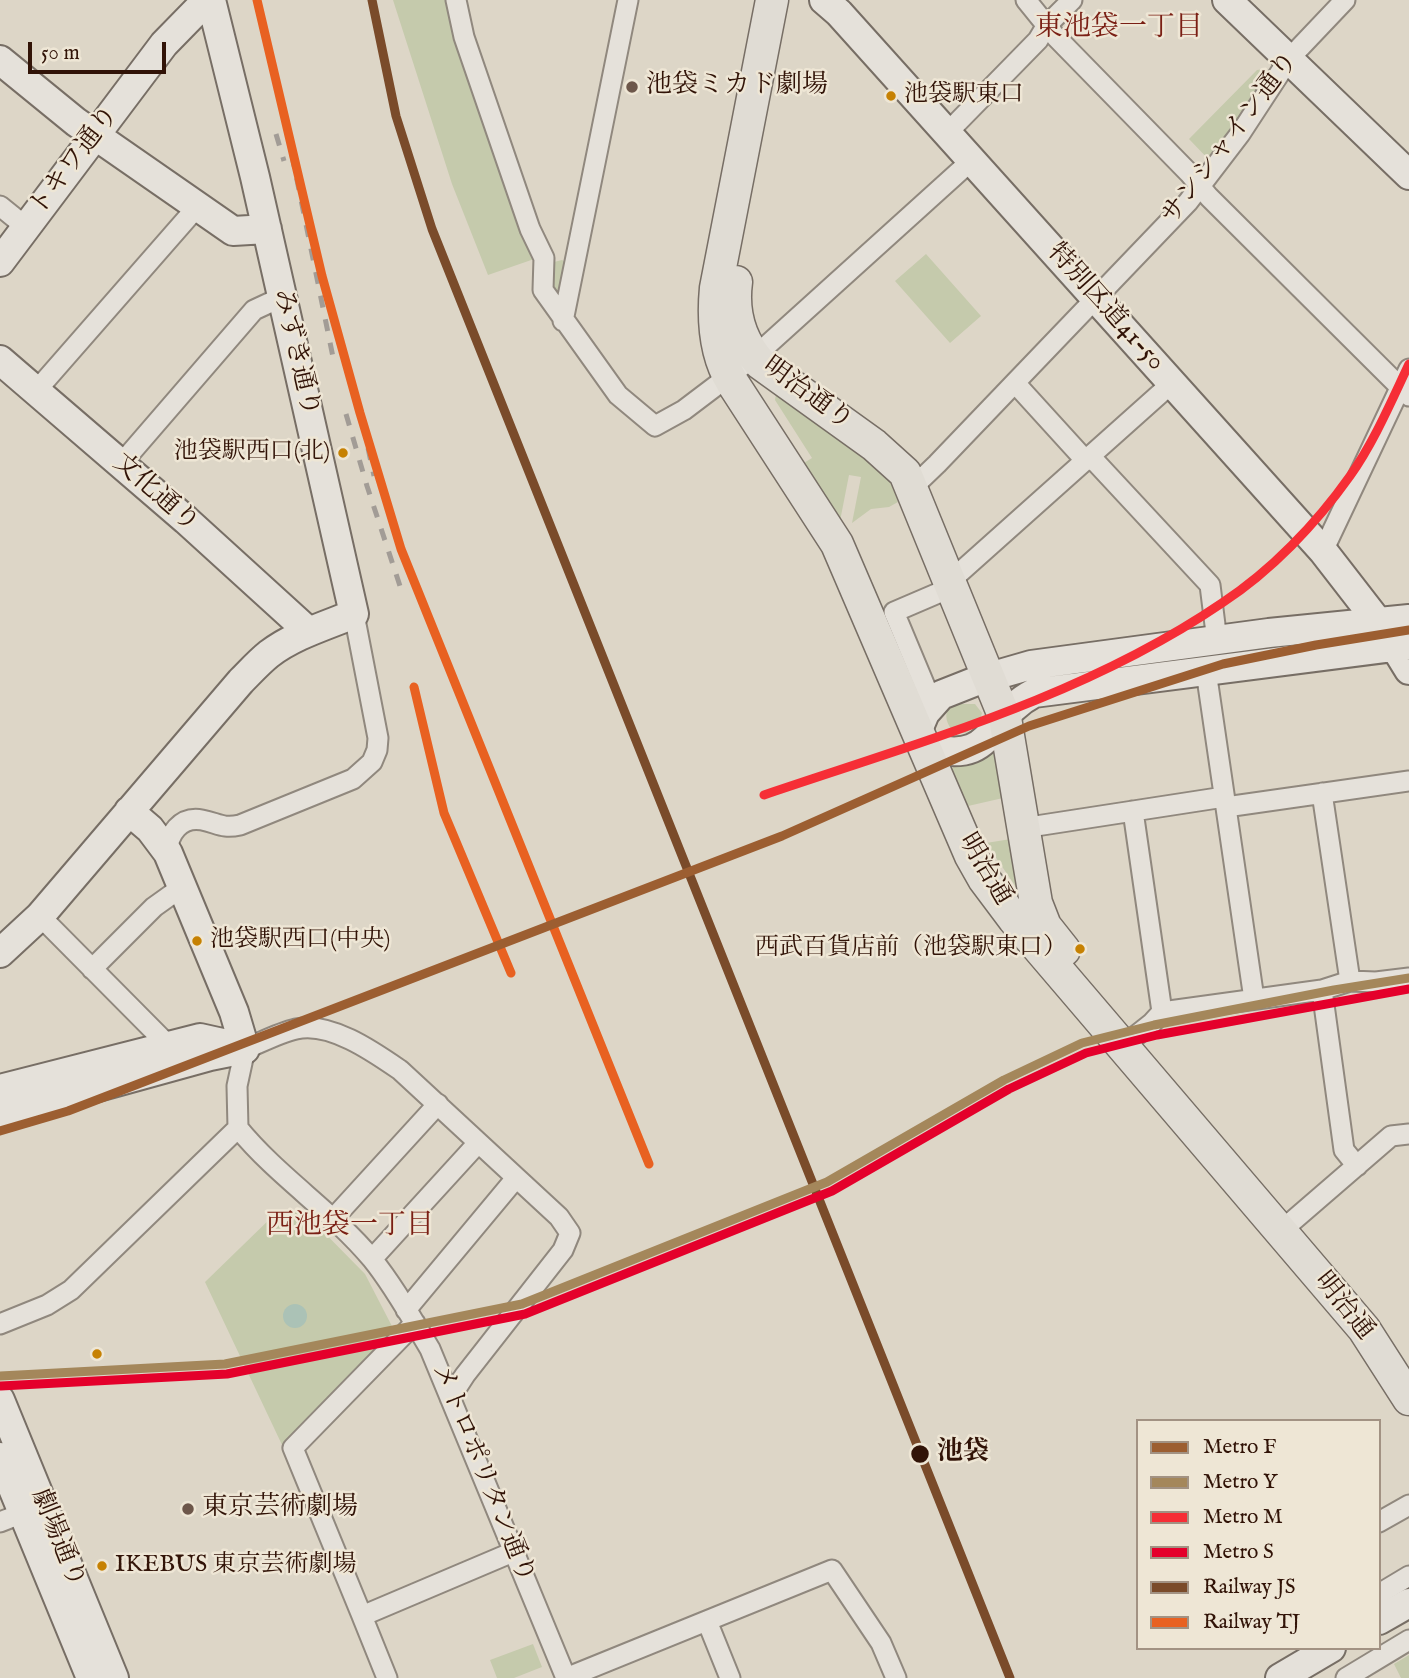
<!DOCTYPE html>
<html>
<head>
<meta charset="utf-8">
<style>
	body { margin:0 }
	#map { position:relative; width:1409px; height:1678px; overflow:hidden; background:#ddd6c7; font-family:"IM FELL English",serif }
	canvas { display:block }
	.legend { position:absolute; left:1136px; top:1419px; width:245px; height:231px; box-sizing:border-box; background:#eee6d5; border:2px solid #a29283; margin:0; padding:9px 12px; list-style:none; font-size:21px; color:#311307 }
	.legend li { display:flex; align-items:center; gap:14px; height:35px }
	.legend b { width:35px; border:2px solid #a29283 }
	.scale { position:absolute; left:28px; top:42px; width:138px; height:32px; box-sizing:border-box; border:4px solid #311307; border-top:0; padding-left:9px; font-size:21px; line-height:24px; white-space:nowrap; color:#311307; -webkit-text-stroke:5px #eee6d5; paint-order:stroke }
</style>
</head>
<body>
<div id="map">
<canvas width="1409" height="1678"></canvas>
<ul class="legend">
<li><b style="height:9px;background:#9c5e31"></b>Metro F</li>
<li><b style="height:9px;background:#a4875b"></b>Metro Y</li>
<li><b style="height:9px;background:#f62e36"></b>Metro M</li>
<li><b style="height:9px;background:#e4002b"></b>Metro S</li>
<li><b style="height:9px;background:#7a4b2a"></b>Railway JS</li>
<li><b style="height:9px;background:#e86121"></b>Railway TJ</li>
</ul>
<div class="scale">50 m</div>
</div>
<script>
const ctx = document.querySelector('canvas').getContext('2d');
ctx.lineJoin = 'round';
function fillPath(path, color) { ctx.fillStyle = color; ctx.fill(path, 'evenodd'); }
function stroke(path, color, width, dash) { ctx.strokeStyle = color; ctx.lineWidth = width; ctx.lineCap = dash ? 'butt' : 'round'; ctx.setLineDash(dash || []); ctx.stroke(path); }
function write(font, color, halo, rows, align = 'center') {
  ctx.font = font + ' "IM FELL English","Noto Serif JP",serif'; ctx.lineWidth = 5; ctx.setLineDash([]); ctx.textBaseline = 'middle'; ctx.strokeStyle = halo; ctx.fillStyle = color; for (const [text, x, y, turn = 0] of rows) {
    ctx.save(); ctx.translate(x, y); ctx.rotate((+turn || 0) * Math.PI / 180); ctx.textAlign = isNaN(turn) ? turn : align; if (halo) ctx.strokeText(text, 0, 0); ctx.fillText(text, 0, 0); ctx.restore();
  }
}
fillPath(new Path2D(`
	M393 0H450L537 258 488 275 452 184Z
	M1265 69 1270 74 1211 162 1189 139 1257 70Z
	M926 254 981 316 950 343 895 281Z
	M562 260 566 262 560 298 552 293 550 263Z
	M776 394 876 461 889 479 898 502 889 507 871 509 852 523 861 477 849 475 840 521 799 466 812 458 775 400Z
	M956 704H975L982 713 979 723 966 733 954 732C945 723 942 709 956 704Z
	M994 750 1003 798 968 806 952 769 954 766 981 759Z
	M1011 839 1019 888 1016 887 986 843Z
	M304 1212 365 1274 395 1332 283 1447 205 1282 276 1213Z
	M533 1644 542 1667 514 1678H497L490 1660Z
	M1409 1655V1678H1401L1394 1664Z`), '#c5caac');
fillPath(new Path2D(`
	M283 1316a12 12 0 1 1 24 0a12 12 0 1 1-24 0Z`), '#abc2b6');
const street = new Path2D(`
	M456 0 464 37 530 229 544 258 543 290 618 395 655 426 684 410 754 357 972 160
	M1026 0 1056 37 1189 173 1209 197 1409 396
	M947 133 1038 40 1047 25 1072 0
	M0 206 26 227
	M563 321 628 0
	M1015 383 1086 461
	M36 391 197 207
	M1091 457 1210 585 1217 641
	M121 464 254 310 282 297
	M912 488 937 464 1188 202 1240 134 1289 59 1345 0
	M1323 551 1409 369
	M948 583 1172 383
	M1206 671 1254 999
	M932 703 894 612 950 588
	M1322 793 1350 981
	M1226 807 1409 781
	M1133 811 1162 1012
	M1023 828 1224 797
	M168 853C167 834 181 816 202 820 218 823 222 829 240 825L353 779 372 762 377 750 378 738 354 614
	M40 916 169 1046
	M92 969 154 907 182 887
	M1322 990 1344 1150 1357 1166
	M1123 1046 1152 1023 1162 1012 1322 990 1350 981 1376 982 1409 978
	M238 1128C278 1177 332 1211 372 1259 394 1286 412 1319 430 1349L566 1678
	M332 1220 438 1104
	M1281 1231 1391 1136 1409 1134
	M372 1259 478 1143
	M406 1310 516 1178
	M415 1323 293 1448 362 1616 513 1552
	M0 1324 47 1305 71 1290 238 1128 237 1086 245 1049C262 1042 279 1033 296 1029 330 1021 374 1052 400 1070L559 1217 570 1233 563 1250 465 1375 450 1398
	M0 1522 23 1513
	M1379 1522 1409 1505
	M1379 1594 1409 1576
	M362 1616 387 1678
	M707 1621 730 1678
	M566 1678 832 1570 881 1643 896 1678
	M1346 1678 1409 1640`);
const secondary = new Path2D(`
	M824 0 839 13 1323 551 1385 631 1409 670
	M1227 0 1409 175
	M0 60 76 122 233 231 267 229
	M0 262 164 44 207 0
	M0 360 186 520 308 631
	M917 732 925 713 941 695 979 680 1031 665 1269 633 1409 619
	M923 746C996 768 985 718 1034 693L1409 645
	M129 811 150 829 168 853 234 1012 245 1049
	M0 953 40 916 241 681C250 672 259 662 269 654 294 635 325 626 354 614L255 177 211 0
	M0 1089 200 1038 236 1046
	M0 1114 210 1056 245 1049
	M0 1400 114 1678
	M0 1457 91 1678
	M1379 1620 1409 1603
	M1280 1678 1331 1648`);
const primary = new Path2D(`
	M772 0 716 288C713 320 715 354 732 382L837 544 971 856 984 879 1014 919 1364 1329 1409 1399
	M736 282C732 312 740 340 760 363L874 445 905 473 1005 718 1036 903 1045 926 1064 950`);
stroke(street, '#90887e', 23);
stroke(secondary, '#776e65', 32);
stroke(primary, '#776e65', 35);
stroke(street, '#e5e1da', 19);
stroke(secondary, '#e5e1da', 28);
stroke(primary, '#e0dcd4', 32);
stroke(new Path2D(`
	M287 131 334 362
	M276 134 284 161
	M336 329 345 359
	M346 414 367 486 401 589
	M368 448 374 476`), '#a29c96', 5, [12, 12]);
stroke(new Path2D(`
	M372 0 396 116 432 229 1010 1678`), '#7a4b2a', 9);
stroke(new Path2D(`
	M257 0 322 276 360 413 401 549 649 1164
	M414 687 444 813 511 973`), '#e86121', 9);
stroke(new Path2D(`
	M0 1131 68 1111 782 836 1029 726 1223 664 1316 645 1409 630`), '#9c5e31', 9);
stroke(new Path2D(`
	M0 1376 225 1364 522 1304 827 1182 1004 1080 1082 1043 1154 1025 1334 990 1409 978`), '#a4875b', 9);
stroke(new Path2D(`
	M764 795C920 742 1084 697 1222 603 1271 571 1316 524 1350 476 1374 442 1391 402 1409 364`), '#f62e36', 9);
stroke(new Path2D(`
	M1 1386 227 1374 525 1314 832 1191 1009 1089 1086 1053 1157 1035 1409 989`), '#e4002b', 9);
for (const [x, y, r, color] of [
	[632,87,7,"#6d574a"],
	[891,96,6,"#c68102"],
	[343,453,6,"#c68102"],
	[197,941,6,"#c68102"],
	[1080,949,6,"#c68102"],
	[97,1354,6,"#c68102"],
	[920,1454,10,"#311307"],
	[188,1509,7,"#6d574a"],
	[102,1566,6,"#c68102"]
]) { const dot = new Path2D(); dot.arc(x, y, r, 0, 2 * Math.PI); ctx.fillStyle = color; ctx.fill(dot); stroke(dot, '#eee6d5', 2.5); }
write('24px', '#311307', '#eee6d5', [
	["池袋駅東口",904,96],
	["池袋駅西口(北)",330,453,"right"],
	["池袋駅西口(中央)",210,941],
	["西武百貨店前（池袋駅東口）",1067,949,"right"],
	["IKEBUS 東京芸術劇場",115,1566]
], 'left');
write('26px', '#311307', '#eee6d5', [
	["池袋ミカド劇場",646,87],
	["東京芸術劇場",202,1509]
], 'left');
write('26px', '#311307', '#eee6d5', [
	["サンシャイン通り",1231,139,-53],
	["トキワ通り",75,162,-53],
	["特別区道41-50",1105,308,48],
	["みずき通り",295,353,77],
	["明治通り",807,395,36],
	["文化通り",155,494,41],
	["明治通",984,870,59],
	["明治通",1343,1307,51],
	["メトロポリタン通り",482,1474,68],
	["劇場通り",57,1539,68]
]);
write('bold 26px', '#311307', '#eee6d5', [
	["池袋",937,1454]
], 'left');
write('28px', '#7a1f14', '#eee6d5', [
	["東池袋一丁目",1119,29],
	["西池袋一丁目",350,1227]
]);
</script>
</body>
</html>
